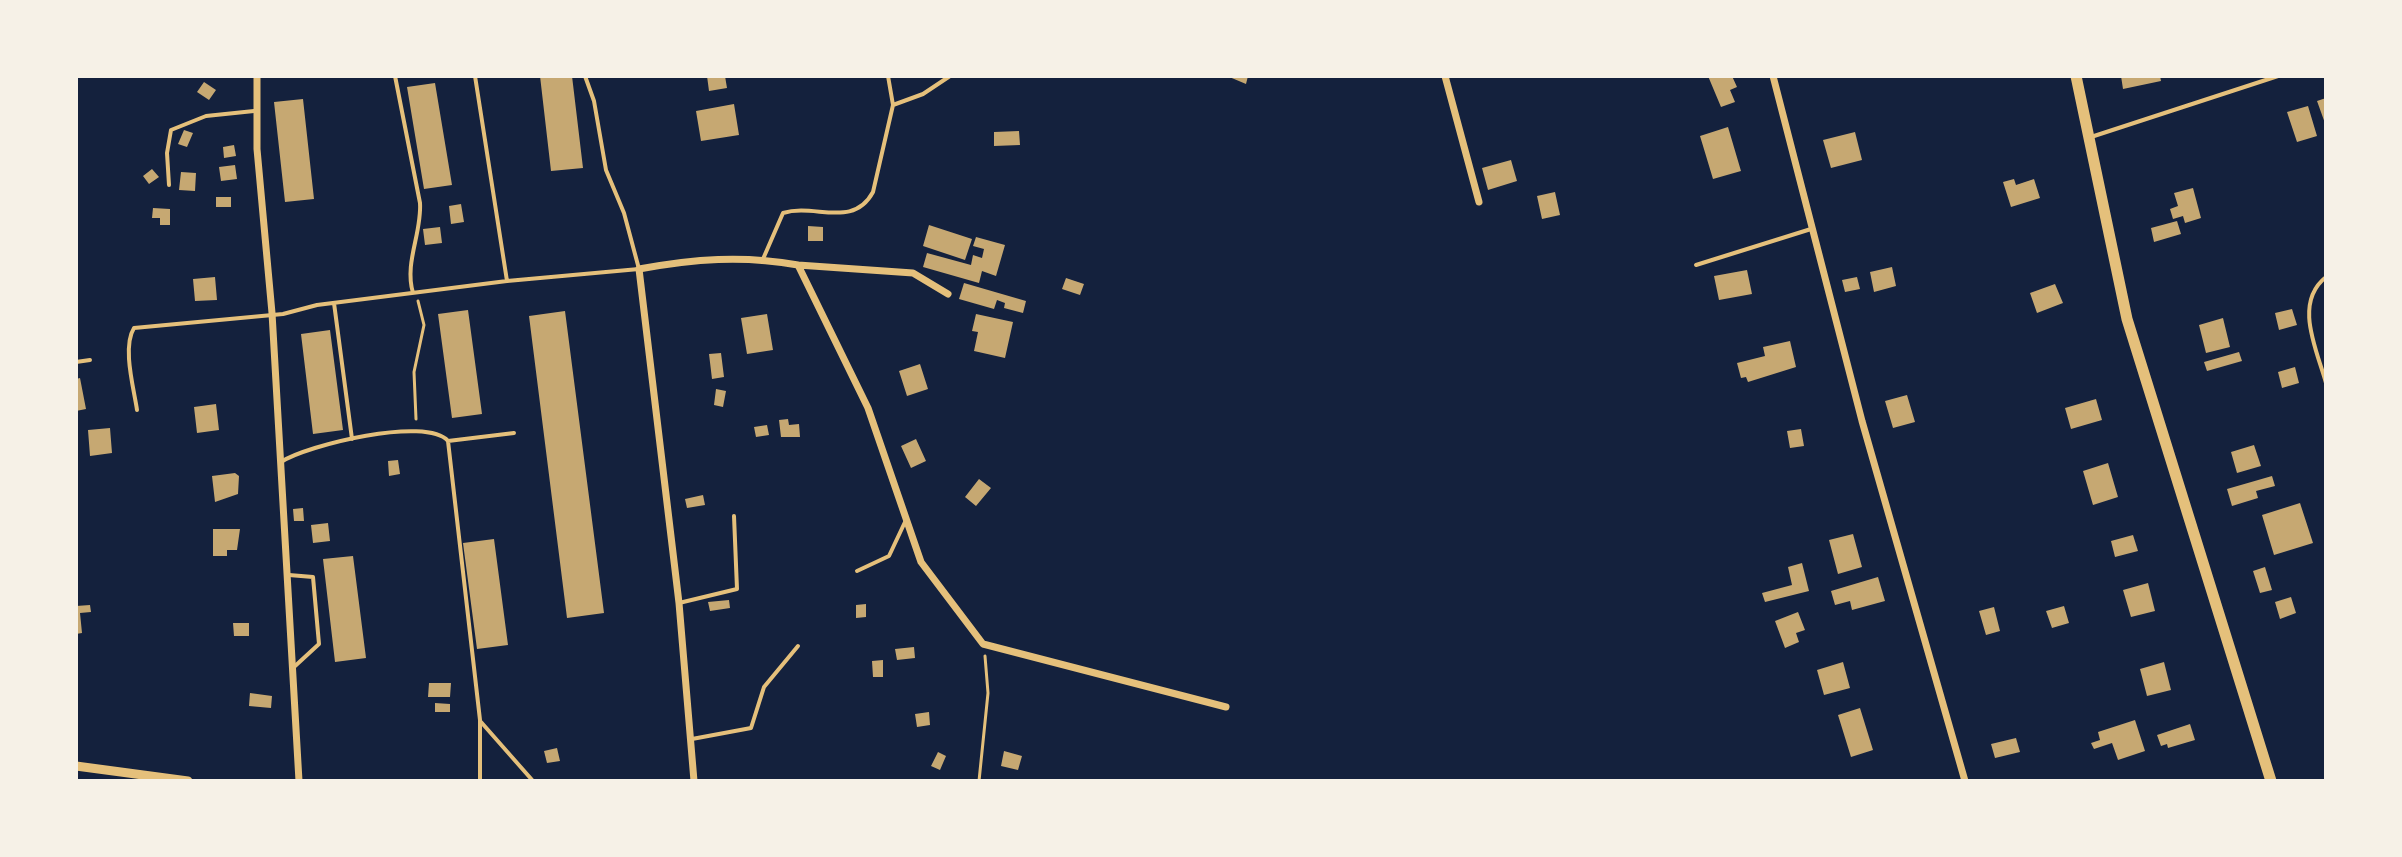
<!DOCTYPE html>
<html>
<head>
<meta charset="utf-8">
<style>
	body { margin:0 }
	#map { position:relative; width:2402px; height:857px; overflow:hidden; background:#14213d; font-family:"IBM Plex Sans",sans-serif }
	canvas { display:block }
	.frame { position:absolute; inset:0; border:78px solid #f6f1e7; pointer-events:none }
</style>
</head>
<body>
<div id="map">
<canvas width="2402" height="857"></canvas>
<div class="frame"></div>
</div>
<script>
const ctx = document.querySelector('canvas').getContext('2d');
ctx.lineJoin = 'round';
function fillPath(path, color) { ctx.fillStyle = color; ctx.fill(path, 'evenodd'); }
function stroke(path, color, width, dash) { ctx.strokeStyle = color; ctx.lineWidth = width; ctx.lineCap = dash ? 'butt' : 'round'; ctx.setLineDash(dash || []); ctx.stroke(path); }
fillPath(new Path2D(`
	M540 76H572L583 168 551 171Z
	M707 76H725L727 88 709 91Z
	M1227 76H1248L1246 84Z
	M1708 76H1732L1737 87 1730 90 1735 102 1721 107Z
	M2121 76H2160L2161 81 2123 89Z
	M204 82 216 90 209 100 197 92Z
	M435 83 452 185 424 189 407 87Z
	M2326 98V126L2317 101Z
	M303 99 314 199 285 202 274 102Z
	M734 104 739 135 701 141 696 111Z
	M2308 106 2317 136 2297 142 2287 112Z
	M1728 127 1741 171 1713 179 1700 136Z
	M184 130 193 133 187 147 178 144Z
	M1019 131 1020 145 994 146V132Z
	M1855 132 1862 160 1831 168 1823 140Z
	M234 145 236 156 224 158 223 147Z
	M1511 160 1517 181 1488 190 1482 168Z
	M235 165 237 179 221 181 219 167Z
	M152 169 159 177 149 184 143 176Z
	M181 172 196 173 195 191 179 190Z
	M2014 179 2016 185 2034 179 2040 198 2011 207 2003 182Z
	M2193 188 2201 218 2185 223 2183 216 2173 219 2170 209 2178 206 2174 193Z
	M1555 192 1560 215 1542 219 1537 196Z
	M216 197H231V207H216Z
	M461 204 464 222 451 224 449 206Z
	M153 208 170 209V225H160V218H152Z
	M2177 221 2181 234 2154 242 2151 228Z
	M929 225 972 239 965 260 923 246Z
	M808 226 823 227V241H808Z
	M440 227 442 243 425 245 423 229Z
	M976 237 1005 245 996 276 982 271 979 283 923 267 927 253 971 265 973 255 982 258 984 249 973 246Z
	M1892 267 1896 286 1874 292 1870 272Z
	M1747 270 1752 294 1719 300 1714 276Z
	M215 277 217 300 195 301 193 279Z
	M1857 277 1860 289 1845 292 1842 280Z
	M1066 278 1084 284 1080 295 1062 289Z
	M964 283 1026 301 1023 313 1004 308 1005 303 997 300 994 309 959 299Z
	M2055 284 2063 303 2037 313 2030 293Z
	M2292 309 2297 325 2279 330 2275 313Z
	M468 310 482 414 452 418 438 314Z
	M565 311 604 613 567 618 529 316Z
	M767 314 773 350 747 354 741 318Z
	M976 314 1013 322 1005 358 974 351 978 332 972 331Z
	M2223 318 2230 347 2206 353 2199 325Z
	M330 330 343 430 313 434 301 334Z
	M1790 341 1796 367 1748 382 1746 377 1741 378 1737 363 1765 356 1763 347Z
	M2239 352 2242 361 2207 371 2204 362Z
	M721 353 724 377 712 379 709 354Z
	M920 364 928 389 907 396 899 371Z
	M2295 367 2299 383 2282 388 2278 372Z
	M80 378 86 409 76 411V379Z
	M716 389 726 391 723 407 714 405Z
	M1907 395 1915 422 1893 428 1885 401Z
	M2096 399 2102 420 2071 429 2065 408Z
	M216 404 219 430 197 433 194 407Z
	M788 419 789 425 799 424 800 437H781L779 420Z
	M767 425 769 435 756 437 754 427Z
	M110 428 112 453 90 456 88 430Z
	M1801 429 1804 446 1790 448 1787 431Z
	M916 439 926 461 911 468 901 446Z
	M2254 445 2261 466 2237 473 2231 452Z
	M398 460 400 474 389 476 388 461Z
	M2108 463 2118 497 2093 505 2083 471Z
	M235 473 239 476 238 494 215 502 212 476Z
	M2272 476 2275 486 2256 491 2258 498 2232 506 2227 489Z
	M979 479 991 488 976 506 965 497Z
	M703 495 705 505 687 508 685 499Z
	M2300 503 2313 543 2274 555 2262 515Z
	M303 508 304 521H294L293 509Z
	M328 523 330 541 313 543 311 525Z
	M213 529H240L237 550H227V556H213Z
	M1853 534 1862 567 1838 574 1829 540Z
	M2133 535 2138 551 2115 557 2111 541Z
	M494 539 508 645 477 649 463 543Z
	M353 556 366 658 335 662 323 559Z
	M1802 563 1809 591 1765 602 1762 593 1792 585 1788 567Z
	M2265 567 2272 590 2260 593 2253 571Z
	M1878 577 1885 601 1852 610 1850 601 1835 605 1831 591Z
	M2148 583 2155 611 2131 617 2123 590Z
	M2291 597 2296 613 2280 619 2275 602Z
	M729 600 730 608 710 611 708 602Z
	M866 604V617L856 618V605Z
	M90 605 91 612 80 613 82 633 76 634V606Z
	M2064 606 2069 623 2052 628 2046 611Z
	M1994 607 2000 631 1986 635 1979 611Z
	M1798 612 1805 630 1796 633 1799 642 1785 648 1775 621Z
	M233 623H249V636H234Z
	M914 647 915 658 897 660 895 649Z
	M883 660V677H873L872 661Z
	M1843 662 1850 688 1824 695 1817 670Z
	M2164 662 2171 690 2147 696 2140 669Z
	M429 683H451L450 697H428Z
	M250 693 272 696 271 708 249 706Z
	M435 703 450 704V712H435Z
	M1860 708 1873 750 1851 757 1838 715Z
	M929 712 930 725 917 727 915 714Z
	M2135 720 2145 751 2118 760 2112 743 2094 749 2091 743 2100 740 2098 732Z
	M2190 724 2195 740 2168 748 2167 744 2161 746 2157 735Z
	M2016 738 2020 752 1995 758 1991 744Z
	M557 748 560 761 547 763 544 751Z
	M1004 751 1022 756 1018 770 1001 766Z
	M938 752 946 756 940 770 931 766Z`), '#c6a872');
stroke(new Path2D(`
	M416 419 414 372 424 325 418 301
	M979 781 988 693 985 656`), '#e5c07b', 3);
stroke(new Path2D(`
	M395 76 420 203C422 233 404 263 413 293
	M475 76 507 281 639 269 624 213 606 170 594 101 585 76
	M888 76 893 105
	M2091 137 2278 76
	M169 185 167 153 171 130 206 116 254 111
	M763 259 783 213C815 203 853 229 873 192L893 105 923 94 950 76
	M1696 265 1811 229
	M2326 277C2293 303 2317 350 2326 383
	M334 303 352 439
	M76 362 90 360
	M137 410C134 389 122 347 134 328L283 314 317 305 507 281
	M448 441 514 433
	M281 462C307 445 426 416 448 441L480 720V781
	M857 571 889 556 905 522
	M289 575 313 577 319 644 294 667
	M679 603 737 589 734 516
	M481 722 533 781
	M692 739 751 728 764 687 798 646`), '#e5c07b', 4);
stroke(new Path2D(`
	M257 76V149L272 313 299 781
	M1445 76 1479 202
	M1773 76 1862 421 1965 781
	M798 265 913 273 948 294
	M694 781 679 603 639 269C694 259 742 255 798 265L868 408 921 562 983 644 1226 707`), '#e5c07b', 7);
stroke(new Path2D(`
	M76 766 188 781`), '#e5c07b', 9);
stroke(new Path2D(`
	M2076 76 2127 319 2271 781`), '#e5c07b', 11);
</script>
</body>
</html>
